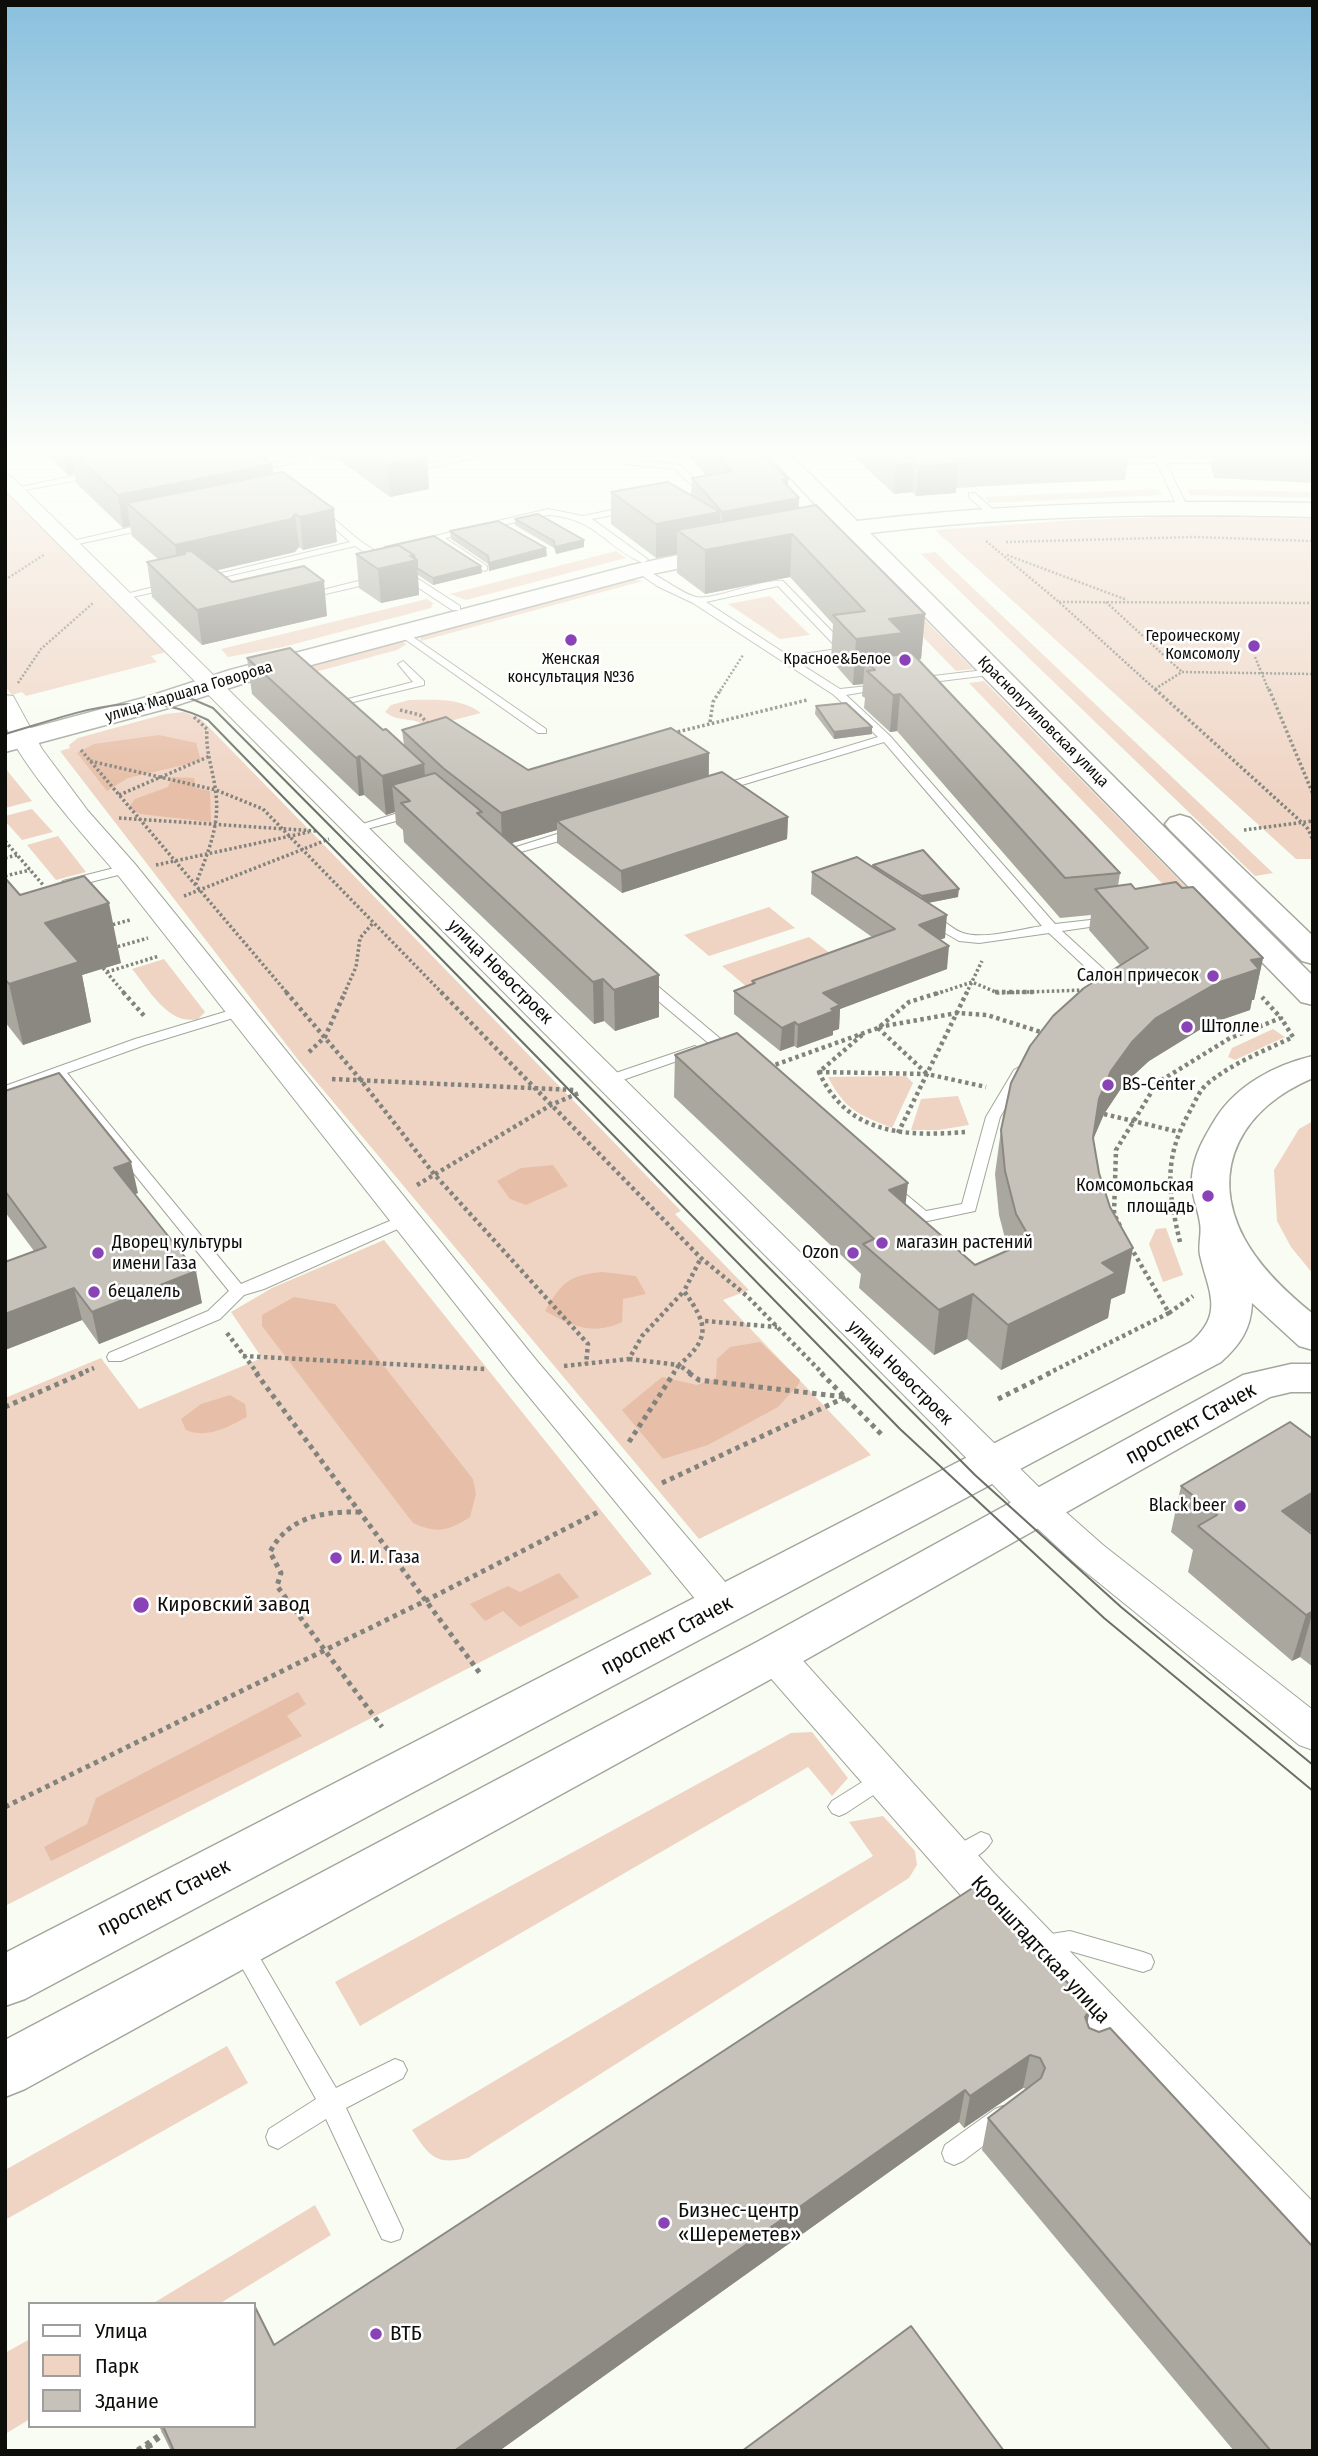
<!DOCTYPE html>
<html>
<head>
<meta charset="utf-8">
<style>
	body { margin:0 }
	#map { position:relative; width:1318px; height:2456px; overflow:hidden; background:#f9fcf2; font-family:"Fira Sans Condensed",sans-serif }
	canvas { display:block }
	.frame { position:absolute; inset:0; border:7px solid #0d0e0a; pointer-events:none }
	.legend { position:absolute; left:28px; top:2302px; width:228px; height:126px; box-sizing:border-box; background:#fff; border:2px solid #9e9f9d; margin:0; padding:9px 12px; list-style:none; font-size:21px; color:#0d0e0a }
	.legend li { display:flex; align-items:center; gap:14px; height:35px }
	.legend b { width:35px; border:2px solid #9e9f9d }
</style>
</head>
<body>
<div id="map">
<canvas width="1318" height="2456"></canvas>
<div class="frame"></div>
<ul class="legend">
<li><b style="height:9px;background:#fff"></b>Улица</li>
<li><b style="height:19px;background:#efd4c4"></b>Парк</li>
<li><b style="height:19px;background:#c6c2b9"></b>Здание</li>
</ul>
</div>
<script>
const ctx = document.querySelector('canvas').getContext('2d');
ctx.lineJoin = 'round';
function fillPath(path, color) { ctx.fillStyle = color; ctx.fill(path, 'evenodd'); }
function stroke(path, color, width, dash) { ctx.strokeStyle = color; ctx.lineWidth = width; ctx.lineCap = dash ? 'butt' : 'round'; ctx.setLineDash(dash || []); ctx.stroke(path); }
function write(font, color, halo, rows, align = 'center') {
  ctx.font = font + ' "Fira Sans Condensed",sans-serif'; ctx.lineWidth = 5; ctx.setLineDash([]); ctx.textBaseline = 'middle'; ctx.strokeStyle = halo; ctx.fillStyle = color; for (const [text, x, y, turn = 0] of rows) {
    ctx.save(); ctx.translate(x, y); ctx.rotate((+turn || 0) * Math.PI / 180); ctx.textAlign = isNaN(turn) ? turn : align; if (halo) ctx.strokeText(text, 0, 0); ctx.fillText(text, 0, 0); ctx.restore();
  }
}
fillPath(new Path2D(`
	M1158 489 1162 495 989 503 984 497Z
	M1187 489 1313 492V498L1190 495Z
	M5 491 167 652 151 656 157 662 26 696 22 692 12 695 5 686Z
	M1185 516 1313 519V859H1296L935 530 1076 520Z
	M616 551 626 558 466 600 450 594Z
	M935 552 1273 873 1255 876 921 554Z
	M629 579 643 581 421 641 419 634Z
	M770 596 810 635 780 639 728 604Z
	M427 599 433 603 431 608 283 647 228 657 221 649Z
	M908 603 973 669 956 671 892 605Z
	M397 640 407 644 397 650 263 686 253 678Z
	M984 681 1196 897 1178 900 969 683Z
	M409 700C434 700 460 697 481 713L427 727C414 716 398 723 385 712L391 705Z
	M184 712 201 719 681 1211 675 1214 749 1290 723 1300 871 1455 699 1539 299 1061 60 751 70 748 69 745 78 738 165 714Z
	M5 768 32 801 5 808Z
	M32 809 53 832 22 840 5 821V816Z
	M58 836 86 872 56 880 27 845Z
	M769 907 795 928 709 956 684 935Z
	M809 937 836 958 748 988 722 966Z
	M164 959 205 1012 198 1019C168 1026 149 989 132 969Z
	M1273 1029 1285 1037 1235 1060 1228 1057 1232 1048Z
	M906 1076 913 1083 892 1128C858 1114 846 1111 828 1077Z
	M958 1096 969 1125 939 1130H911L921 1099Z
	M1313 1121V1274L1291 1247 1277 1221 1274 1170 1299 1129Z
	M1166 1228 1183 1275 1163 1282 1149 1244 1156 1229Z
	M384 1240 652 1574 5 1906V1398L101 1358 139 1409 262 1358 231 1312 272 1288Z
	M812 1732 848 1778 832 1796 808 1767 360 2026 335 1982 791 1733Z
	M883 1816 915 1851 917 1865 909 1878 468 2158C435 2165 430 2157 412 2130L873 1856 849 1822Z
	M227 2046 248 2083 5 2220V2170Z
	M315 2205 331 2235 219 2304H152Z
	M30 2339V2419L5 2434V2353Z`), '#efd4c4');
fillPath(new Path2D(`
	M159 735 196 743 201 761 128 778 107 791 77 753 94 744Z
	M172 777 194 778 196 788 210 791 211 822 140 814 128 808 135 799 168 787Z
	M553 1165 568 1186 526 1205 510 1199 497 1181 521 1168Z
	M603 1272 636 1276 646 1294 623 1299 622 1322C593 1336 571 1326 545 1311 562 1282 569 1275 603 1272Z
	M294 1297 335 1304 473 1479 476 1494 470 1517C448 1531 437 1534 413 1523L262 1326V1315Z
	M760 1342 800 1380 799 1384 778 1407 708 1445 663 1459 622 1410 662 1377 697 1385 716 1378 717 1359 730 1347Z
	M230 1395 245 1404 247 1417C228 1427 207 1439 186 1430L181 1419 201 1404Z
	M559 1573 579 1597 520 1627 503 1611 485 1621 470 1604 508 1586 520 1592Z
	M298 1692 306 1704 287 1716 302 1736 51 1861 44 1847 87 1824 96 1798Z`), '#e7bea7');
const lane = new Path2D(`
	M270 449H289L250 459 246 456Z
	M383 449H394L417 465 497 449H516L416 471Z
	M613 449H622L631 460 681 465 709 493 702 495 675 469 625 464Z
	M1156 449 1163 458 1233 457 1237 460 1233 463H1166L1188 508 1183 511 1178 508 1157 463 1109 464 1105 461 1109 458H1155L1152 452Z
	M301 456 304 457V461L264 469 260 466Z
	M96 471 100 474 99 476 15 492 11 489Z
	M969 493H975L997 513V517H991L969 497Z
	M631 506 634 507V511L592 519 646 558 648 560 643 563C605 547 596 518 548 515L445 538 487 566V570L484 571 435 540 415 545 410 542 548 509 583 516Z
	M321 508 360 541 460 606V610H452L355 546 202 582 197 579 350 542 318 513V509Z
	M149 523 154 526 152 528 69 546 64 543Z
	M637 568C649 567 679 593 696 597 713 601 761 579 783 581L851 651 846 654 796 661 840 689 887 684V688L846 695 890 736 1055 924 1117 917V923L1062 931 1122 986 1124 989 1122 992H1112L1049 933 979 943 959 941 923 920V914C939 912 949 929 963 933 983 940 1021 929 1042 926L884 742 722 791H714V787L878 737 834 695 693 603 657 586 637 572ZM778 586 838 649 789 656 706 602Z
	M378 576 383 579 381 581 304 599 299 596Z
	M170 583 175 586 173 588 123 599 118 596Z
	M403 630 546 729V733H538L399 635 398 633Z
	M403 661 424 681V685L341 705V709L337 710 329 704 413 682 398 664Z
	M993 669 997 670V674L916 684 911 681 916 678Z
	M414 808 420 812 418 815 356 832 350 828Z
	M576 828 580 829V835L500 858 494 854Z
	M126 865 132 869 130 872 67 888 61 884 63 881Z
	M643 977 648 978 735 1051 737 1054 735 1057H725L638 984 636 981Z
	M238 1008 243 1009 245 1012 243 1015 145 1045 67 1073 241 1284 399 1217 405 1215 413 1220 411 1223 264 1289 244 1295 220 1319 121 1361H109L107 1357 109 1353 208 1311 229 1291 56 1077 5 1095V1086L135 1039Z
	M695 1046 702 1050 700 1053 614 1083 609 1084 602 1080 604 1077Z
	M1021 1066 1028 1070 1000 1117 975 1211 923 1222 917 1220 884 1190 887 1187H897L926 1211 962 1204 986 1117 1014 1070Z
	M883 1769 890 1772 893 1778 890 1784 846 1813 839 1816 832 1813 828 1807 832 1801Z
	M981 1832 989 1835 992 1841C985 1854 960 1870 946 1865L943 1858 946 1851Z
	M1070 1931 1143 1952 1151 1955 1154 1962 1151 1969 1143 1972 1070 1951 1040 1954 1032 1951 1029 1944 1032 1937Z
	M242 1938 250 1941 336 2088 395 2059 403 2062 407 2070 403 2078 346 2108 403 2230 400 2239 391 2242 382 2239 326 2119 278 2149 269 2145 266 2137 269 2129 316 2099 231 1948 234 1941Z
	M1003 2106 1011 2109 1015 2117 1011 2125 963 2161 954 2165 945 2161 942 2153 945 2145 995 2109Z`);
const street = new Path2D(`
	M5 475 11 476 1051 1499 1103 1545 1313 1710V1750L1299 1745 1077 1565 1025 1517 5 490Z
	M5 695 13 696 42 749 88 811 135 864 537 1361 738 1597 743 1607 738 1617 724 1622 710 1617 513 1377 117 874C92 845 12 756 5 722 4 713 5 703 5 695Z
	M774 1640 788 1644 994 1873 1313 2202V2263L1295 2256 964 1899 760 1666 754 1655 760 1644Z`);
const secondary = new Path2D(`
	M763 449H785L857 521C1009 503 1160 500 1313 503V517C1164 513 1017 515 870 533L1313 976V1005L1301 1002 847 537 792 546 784 544 781 539 784 534 835 525Z
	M729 544 737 546 741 551 737 556 643 576 248 682 165 709 5 752V735L147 697 230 670 632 565Z
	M1180 815 1190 818 1313 936V964L1302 961 1170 830 1165 824 1170 818Z`);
const primary = new Path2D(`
	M1313 1056V1078C1244 1107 1207 1167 1244 1238 1260 1268 1287 1293 1313 1314V1350L1299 1346 1252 1303C1251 1329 1240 1345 1221 1362L25 1999 5 2006V1953L1191 1342C1225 1313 1208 1291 1200 1255 1198 1245 1202 1233 1200 1223 1198 1208 1190 1193 1192 1176 1194 1154 1205 1136 1216 1118 1237 1085 1275 1065 1313 1056Z
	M1291 1364H1313V1392H1291L1270 1397 791 1668 25 2089 5 2097V2040L757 1642 1243 1375Z`);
stroke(lane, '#a3a69d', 2);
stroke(street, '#a3a69d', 2);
stroke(secondary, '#a3a69d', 3);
stroke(primary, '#a3a69d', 3);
stroke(new Path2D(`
	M320 458 339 457
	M986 541 1059 602 1157 691
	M1006 542 1194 537 1313 541
	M1007 555 1127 600
	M5 580 45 554
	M1059 602 1313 603
	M1106 602 1182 672
	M1255 657 1269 691
	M18 683 41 649 93 603
	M1155 689 1182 672 1313 674
	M720 691 743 655`), '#81837c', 2.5, [2, 2]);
stroke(new Path2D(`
	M1155 689 1296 817 1308 829 1313 840
	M1269 689 1313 794
	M400 710 420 715 430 726
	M194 717 207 729C205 752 214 772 216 795 220 827 206 857 195 886
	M710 722 713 702 721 689
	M673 733 807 700
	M81 750 288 994
	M90 761 216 790 263 809 443 994
	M119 795 210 756
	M119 818 316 831
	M1244 830 1313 821
	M5 841 44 886
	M5 858 17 855
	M156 865 309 832
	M5 876 30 870
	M184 896 329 839
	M108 926 130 920
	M113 948 148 938
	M103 968 125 994
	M107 972 159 956
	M344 994 356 967 360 938 373 923
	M936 994 972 982 998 993 1085 990
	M966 994 982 961`), '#81837c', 3.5, [2.5, 2.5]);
stroke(new Path2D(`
	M123 992 146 1018
	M286 992 360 1079 434 1174 588 1344 586 1364
	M441 992 701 1258 747 1296 823 1374
	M995 992H1034
	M879 1027 957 1013 987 1015 1044 1033
	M878 1028 926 1073
	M862 1035 819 1072C847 1134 904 1137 965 1132
	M309 1052 325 1037 345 992
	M769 1067 878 1028 909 1002 941 992
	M819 1072 927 1074 986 1087
	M332 1079 575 1090
	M1104 1114 1179 1132
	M898 1133 967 992
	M417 1185 551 1105 579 1093
	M1120 1226 1114 1214 1116 1150 1157 1083 1230 1038 1281 1018 1262 997
	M1180 1242C1168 1191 1163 1159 1190 1111 1195 1102 1199 1091 1207 1084 1232 1063 1264 1051 1293 1037L1281 1018
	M1169 1313 1193 1296
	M705 1321 777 1327
	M227 1333 258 1374
	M243 1356 485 1369
	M629 1359 679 1365C712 1337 707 1324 684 1291L701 1258
	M564 1366 629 1359 642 1336 684 1291
	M79 1374 94 1368
	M673 1374 679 1365 692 1374
	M1047 1374 1169 1313 1130 1246`), '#81837c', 4.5, [3.5, 3.5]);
stroke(new Path2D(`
	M256 1373 482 1676
	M689 1373 699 1380 845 1397
	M821 1373 884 1437
	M998 1399 1050 1373
	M5 1407 83 1373
	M629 1442 674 1373
	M662 1483 846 1397
	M360 1512C323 1511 288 1517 270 1552L281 1573 277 1586 382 1727
	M5 1807 425 1601 600 1511`), '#81837c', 5, [4.5, 4.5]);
stroke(new Path2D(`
	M148 2444 151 2451
	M138 2451 163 2434`), '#81837c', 7, [5, 5]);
fillPath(lane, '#fff');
fillPath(street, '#fff');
fillPath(secondary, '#fff');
fillPath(primary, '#fff');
stroke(new Path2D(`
	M167 695 192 699 213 708 975 1475 1121 1607 1313 1765
	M5 734C75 714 138 685 208 720L900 1429 1104 1618 1313 1791`), '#6c6e68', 2);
fillPath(new Path2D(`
	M41 449H254L272 464 273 473 337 542 303 550 299 547 295 552 217 570 232 582 327 616 202 645 152 597 147 562 159 560 132 536 130 526 123 528 76 483 75 474 68 475Z
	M324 449H415L427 457 429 489 390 497Z
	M661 449H758L788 479V487L799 508 925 614 921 659 918 660 1120 873 1118 886 1135 889 1182 888 1263 958 1254 1000H1252L1250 1010 1209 1024 1149 1061 1124 1084 1104 1114 1093 1139 1099 1173 1125 1293 1111 1299 1108 1318 1001 1370 967 1339 934 1355 859 1288 861 1274 674 1097 675 1055 906 1205 975 1265 1008 1250 999 1215 995 1174 1001 1130 1120 965 1089 930 1091 915 1060 918 897 731 890 732 864 708 865 698 862 696 863 684 853 685 831 660 833 624 790 577 705 594 677 573V554L656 558 611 524V492L691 495 692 478 706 475 690 458V450L664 453Z
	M846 449H1129V450L1125 480 1025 484 956 488V493L916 496 912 492 894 494Z
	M1207 449H1313V483L1214 478 1211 466 1213 455H1208Z
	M515 519 584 547 556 554 554 548 515 525Z
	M450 531 547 556 489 571 488 564 451 539Z
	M356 554 481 566 482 573 433 585 418 575 419 595 381 603 359 588Z
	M247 658 383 730 404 745 402 730 528 770 709 753V776L788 817 787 839 622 893 557 843V830L511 843 659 1017 615 1031 604 1021 594 1024 404 842 403 830 396 824 395 812 386 815 364 795 359 796 252 694Z
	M816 706 872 734 834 739 815 714Z
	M873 865 958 897 928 903 945 938 940 939 947 969 840 1009 839 1029 833 1031V1035L797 1048 794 1046 780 1051 734 1014V991L752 985V981L872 937 811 894 812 872 873 867Z
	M5 878 20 895 121 963 82 975 91 1022 23 1045 5 1022Z
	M5 1091 138 1193 135 1194 202 1303 99 1344 82 1320 5 1350V1262L34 1251 5 1212Z
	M1181 1486 1309 1532 1313 1535V1667L1300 1657 1292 1661 1188 1572 1193 1550 1171 1532Z
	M1087 2022 1313 2451H1234L982 2150 988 2118 1027 2089 1023 2088 964 2128 959 2122 499 2451H171L159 2426H254L274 2345Z`), '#aaa79f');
fillPath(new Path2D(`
	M64 449H199L71 451 75 474 68 475Z
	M664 449H690V450L664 453Z
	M427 457 429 489 390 497 388 465Z
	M914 463 912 492 894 494 896 465Z
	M958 463 956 493 916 496 919 467Z
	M272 464 276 496 127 503 130 526 123 528 118 495Z
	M788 479V500L799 498 798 531 722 545V512L782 480Z
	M334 509 337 542 303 550 300 517Z
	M720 512V546L677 530V554L656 558V524Z
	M295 514 299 547 295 552 189 577 185 554 183 552 187 577 180 579 175 545Z
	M792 534 790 577 705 594V550Z
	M584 540V547L556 554 555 547Z
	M546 548 547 556 489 571V563Z
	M414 555 417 560 419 595 381 603 378 569Z
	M481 566 482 573 433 585V578Z
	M324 581 327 616 202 645 197 610Z
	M925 614 921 659 901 662 865 659 863 684 853 685 856 639 889 619Z
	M900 694 897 731 890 732 893 695Z
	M872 727V734L834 739V732Z
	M709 753 708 785 557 821V830L502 846 501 813Z
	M360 756 364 795 359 796 356 758Z
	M424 764 427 803 410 801 392 785 395 812 386 815 382 776Z
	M788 817 787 839 622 893 621 871Z
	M959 889 958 897 922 904V896Z
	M109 903 121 963 82 975 91 1022 23 1045 9 984 45 923Z
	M947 915 945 938 917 948 919 925Z
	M949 946 947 969 840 1009 839 1029 833 1031V1035L797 1048 798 1025 823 993Z
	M1263 958 1254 1000H1252L1250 1010 1209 1024 1149 1061 1124 1084 1104 1114 1092 1142 1099 1099 1111 1071 1132 1042 1156 1018 1251 960Z
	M659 975V1017L615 1031 614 990Z
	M603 979 604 1021 594 1024 593 982Z
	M795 1022 794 1046 780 1051 782 1028Z
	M131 1162 138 1193 120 1199 114 1168Z
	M908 1183 903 1227 889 1190Z
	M1133 1248 1125 1293 1111 1299 1108 1318 1001 1370 1008 1325 1102 1263Z
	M196 1271 202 1303 99 1344 92 1312Z
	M74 1288 82 1320 5 1350V1314Z
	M973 1294 967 1339 934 1355 939 1310Z
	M1313 1492V1530L1269 1557 1282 1511Z
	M1313 1611 1300 1657 1292 1661 1306 1615Z
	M1091 2008 1083 2040 1085 2017Z
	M1030 2055 1023 2088 964 2128 970 2096Z
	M965 2090 959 2122 499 2451H454Z`), '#8b8882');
const building = new Path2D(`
	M79 449H254L272 464 118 495 71 451Z
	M365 449H415L427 457 388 465Z
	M712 449H758L788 479 782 480 799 498 722 512 692 478 732 471Z
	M880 449H1129V450L1028 454 954 459 958 463 919 467 914 463 896 465Z
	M1282 449H1313V451Z
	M283 472 334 509 300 517 295 514 291 519 175 545 127 503Z
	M668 482 720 512 656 524 611 492Z
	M816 505 925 614 889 619 903 633 856 639 833 615 865 611 792 534 705 550 677 530Z
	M538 514 584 540 555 547 554 541 515 519Z
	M498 521 546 548 489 563 488 556 450 531Z
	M434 536 481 566 433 578 417 568V560L415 559 414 555 398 545 385 547Z
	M398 545 414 555 410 556 417 560 378 569 356 554Z
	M191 551 232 582 304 566 324 581 197 610 147 562 185 554 183 552Z
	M290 648 383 730 386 729 424 764 382 776 360 756 356 758 247 658Z
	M912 653 1120 873 1065 878 900 694 893 695 867 671 875 670 865 659Z
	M846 703 872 727 834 732 816 706Z
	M446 717 528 770 671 728 709 753 501 813 443 768 402 730Z
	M722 772 788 817 621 871 557 821Z
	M435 773 482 812 477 813 659 975 614 990 603 979 593 982 401 803 410 801 392 785Z
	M923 850 959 889 922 896 873 865Z
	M857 857 947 915 919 925 949 946 823 993 840 1005 831 1009 834 1011 798 1025 795 1022 782 1028 734 991 755 983 752 981 895 929 812 872Z
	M84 876 109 903 45 923 79 962 9 984 5 979V878L20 895Z
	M1176 882 1182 888 1193 887 1263 958 1251 960 1259 969 1217 983 1156 1018 1132 1042 1111 1071 1099 1099 1093 1138 1099 1173 1110 1207 1133 1248 1102 1263 1116 1273 1008 1325 973 1294 939 1310 863 1244 874 1239 675 1055 737 1033 908 1183 889 1190 975 1265 1031 1240 1016 1214 1005 1171 1001 1130 1011 1083 1030 1046 1053 1016 1084 988 1148 948 1095 889 1131 884 1135 889Z
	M59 1073 131 1162 114 1168 196 1271 92 1312 74 1288 5 1314V1262L46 1247 5 1191V1091Z
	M1290 1422 1313 1439V1492L1282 1511 1313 1535V1611L1306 1615 1198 1526 1217 1515 1181 1486Z
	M977 1885 1091 2008 1085 2017 1089 2028 1099 2032 1110 2028 1313 2247V2451H1271L988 2118 1041 2078 1045 2068 1040 2058 1030 2055 970 2096 965 2090 454 2451H174L163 2426H254V2308L255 2307 274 2345Z
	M911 2326 1004 2451H742Z`);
fillPath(building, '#c6c2b9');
stroke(building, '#8b8882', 2);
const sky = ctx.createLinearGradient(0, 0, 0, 793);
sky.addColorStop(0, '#89c0dd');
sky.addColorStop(0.57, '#fcfef9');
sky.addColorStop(1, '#fcfef900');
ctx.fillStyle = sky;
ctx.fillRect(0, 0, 1318, 793);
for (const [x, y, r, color] of [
	[571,640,7,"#8943b6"],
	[1254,646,7,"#8943b6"],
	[905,660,7,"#8943b6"],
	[1213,976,7,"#8943b6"],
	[1187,1027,7,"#8943b6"],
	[1108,1085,7,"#8943b6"],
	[1208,1196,7,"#8943b6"],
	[882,1243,7,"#8943b6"],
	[98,1253,7,"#8943b6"],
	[853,1253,7,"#8943b6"],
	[94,1292,7,"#8943b6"],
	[1240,1506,7,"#8943b6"],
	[336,1558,7,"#8943b6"],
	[141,1605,9,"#8943b6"],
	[664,2223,7,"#8943b6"],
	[376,2334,7,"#8943b6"]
]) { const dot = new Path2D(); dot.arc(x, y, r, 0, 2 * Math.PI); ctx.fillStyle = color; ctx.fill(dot); stroke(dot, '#fff', 2.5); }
write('16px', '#0d0e0a', '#fff', [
	["Героическому",1240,637],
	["Комсомолу",1240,655],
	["Женская",571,660,"center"],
	["консультация №36",571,678,"center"],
	["Красное&Белое",891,660]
], 'right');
write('16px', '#0d0e0a', '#fff', [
	["улица Маршала Говорова",189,692,-17],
	["Краснопутиловская улица",1043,722,45]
]);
write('18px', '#0d0e0a', '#fff', [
	["улица Новостроек",500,972,45],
	["улица Новостроек",900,1373,45]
]);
write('18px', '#0d0e0a', '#fff', [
	["Салон причесок",1199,976,"right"],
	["Штолле",1201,1027],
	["BS-Сеntеr",1122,1085],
	["Комсомольская",1194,1186,"right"],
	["площадь",1194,1207,"right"],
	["Дворец культуры",112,1243],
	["имени Газа",112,1264],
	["магазин растений",896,1243],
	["Ozon",839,1253,"right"],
	["бецалель",108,1292],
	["Black beer",1226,1506,"right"],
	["И. И. Газа",350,1558]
], 'left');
write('21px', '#0d0e0a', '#fff', [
	["проспект Стачек",1191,1424,-29],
	["проспект Стачек",667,1636,-28],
	["проспект Стачек",164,1898,-27],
	["Кронштадтская улица",1040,1950,47]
]);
write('21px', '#0d0e0a', '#fff', [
	["Кировский завод",157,1605],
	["Бизнес-центр",678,2211],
	["«Шереметев»",678,2235],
	["ВТБ",390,2334]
], 'left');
</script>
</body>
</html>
